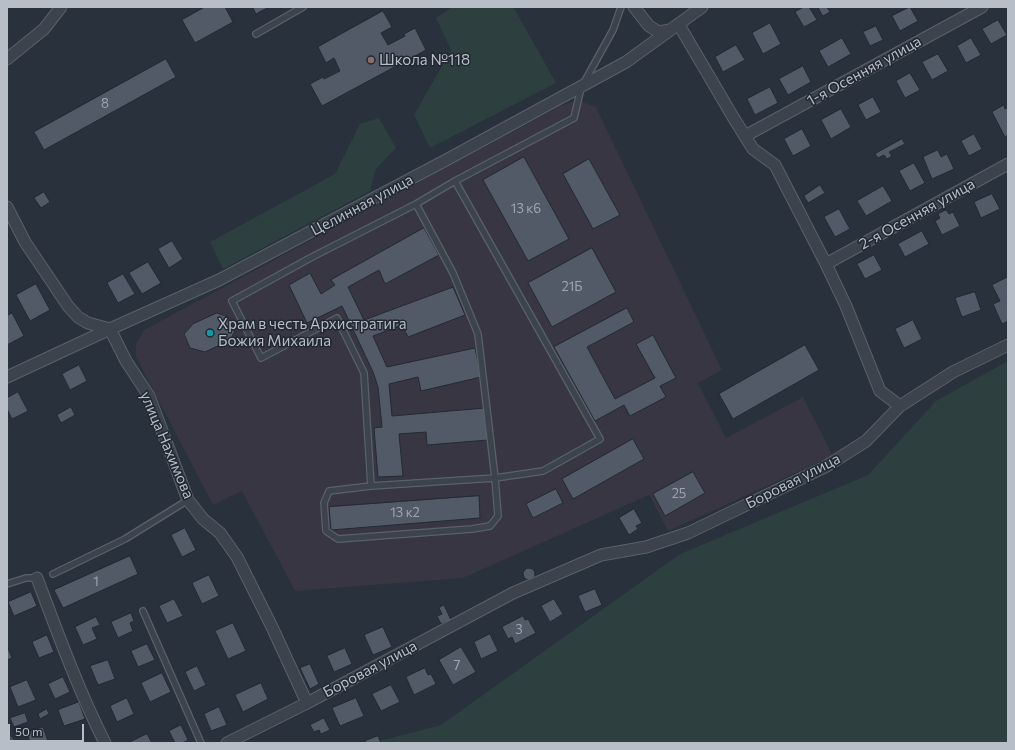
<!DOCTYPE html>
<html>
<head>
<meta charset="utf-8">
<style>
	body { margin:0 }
	#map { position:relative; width:1015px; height:750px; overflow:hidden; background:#28313c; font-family:Commissioner,sans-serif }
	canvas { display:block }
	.frame { position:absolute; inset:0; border:8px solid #b8bec8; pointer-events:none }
	.scale { position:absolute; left:8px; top:724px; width:76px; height:18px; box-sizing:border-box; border:2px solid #b8bec8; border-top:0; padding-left:5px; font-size:12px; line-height:14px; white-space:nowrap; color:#b8bec8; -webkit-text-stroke:3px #212832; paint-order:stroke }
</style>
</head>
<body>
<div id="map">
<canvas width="1015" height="750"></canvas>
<div class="frame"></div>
<div class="scale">50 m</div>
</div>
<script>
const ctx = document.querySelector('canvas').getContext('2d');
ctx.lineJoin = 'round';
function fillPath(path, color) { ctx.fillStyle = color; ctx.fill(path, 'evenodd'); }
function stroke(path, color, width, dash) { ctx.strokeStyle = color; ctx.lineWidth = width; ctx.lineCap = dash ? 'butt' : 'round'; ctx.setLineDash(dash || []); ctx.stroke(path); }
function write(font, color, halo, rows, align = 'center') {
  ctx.font = font + ' Commissioner,sans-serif'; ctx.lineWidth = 3; ctx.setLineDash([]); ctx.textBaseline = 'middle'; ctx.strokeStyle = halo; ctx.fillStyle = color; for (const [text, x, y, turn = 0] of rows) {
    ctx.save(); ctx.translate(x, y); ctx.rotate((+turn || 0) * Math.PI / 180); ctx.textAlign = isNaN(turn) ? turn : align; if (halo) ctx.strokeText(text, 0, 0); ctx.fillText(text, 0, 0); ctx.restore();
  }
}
fillPath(new Path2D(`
	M578 100 596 107 722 370 698 383 726 438 803 397 833 456 668 531 649 495 463 578 295 591 242 491 213 505 136 357V344L144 330 564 104Z`), '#373642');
fillPath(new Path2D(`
	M452 7 514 8 556 83 430 148 414 115 451 50 436 18Z
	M379 118 396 148 376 169 370 191 223 269 210 242 335 174 360 124Z
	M1008 361V743H372L441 725 680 554 868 475 936 401Z`), '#2d3f3f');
const building = new Path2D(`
	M205 7H225L233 22 195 43 182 20Z
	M253 7H269L256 14Z
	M804 7H809L817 20 804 27 795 12Z
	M818 7H827L830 12 823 16Z
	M910 7 918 21 900 31 892 16Z
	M383 11 392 27 381 33 388 45 405 36 404 34 415 28 426 50 322 106 310 84 323 77 324 79 340 71 334 58 326 63 318 47Z
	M998 20 1007 35 991 44 982 29Z
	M770 23 781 44 763 54 752 33Z
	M876 26 883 40 870 46 863 32Z
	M842 38 851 54 828 67 819 51Z
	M971 38 981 55 966 63 957 46Z
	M736 45 745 60 723 72 715 57Z
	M938 54 948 71 932 80 922 62Z
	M166 59 176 77 44 150 34 132Z
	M803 66 811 82 788 95 779 79Z
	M910 73 920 90 905 98 896 81Z
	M770 87 778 103 755 115 747 99Z
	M873 97 881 112 866 120 858 105Z
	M1004 105 1005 109 1008 107V135L1005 137 992 112Z
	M841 109 851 127 831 139 821 120Z
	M802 129 811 146 793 156 784 139Z
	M974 134 982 149 969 156 961 141Z
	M902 139 905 144 889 152 892 156 887 159 884 155 878 158 875 154Z
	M938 150 941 157 947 154 954 169 932 179 923 157Z
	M524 157 569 239 528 261 483 180Z
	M589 159 620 215 593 229 563 174Z
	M914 163 925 183 910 191 899 171Z
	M820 185 825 193 808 203 804 196Z
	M883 186 892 201 866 216 857 201Z
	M44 192 50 202 41 208 34 198Z
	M992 194 1000 209 981 218 974 202Z
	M839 209 850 229 835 237 824 217Z
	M946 210 949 214 953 212 960 226 942 235 935 221 940 218 938 214Z
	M424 228 439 255 385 284 379 270 348 287 364 320 453 287 465 315 408 337 402 325 373 336 387 367 475 348 481 377 421 391 418 377 389 384 392 416 485 408 488 440 427 445 426 432 399 434 403 476 378 477 374 428 382 427 378 387 373 372 342 306 307 323 289 285 310 273 321 294 335 285 331 280Z
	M922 231 929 244 905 257 898 244Z
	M172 241 183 259 169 268 158 249Z
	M592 248 616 292 552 327 528 283Z
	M874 255 882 270 865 279 857 264Z
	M148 262 161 283 142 294 129 273Z
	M123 274 135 294 118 303 107 283Z
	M1008 277V321L1002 324 993 304 1000 301 992 285Z
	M36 284 50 310 30 321 16 295Z
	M975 292 981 310 962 317 955 298Z
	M627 308 634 322 587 347 615 399 655 378 636 344 653 335 676 378 660 386 666 397 630 416 624 405 595 421 554 347Z
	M12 313 24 336 7 345V316Z
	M217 313 228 317 235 331 230 340 205 352 190 348 184 334 193 324Z
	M913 320 922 339 904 348 895 329Z
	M805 345 819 370 733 419 719 394Z
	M79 365 87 381 70 390 62 374Z
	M18 392 28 411 12 419 7 409V398Z
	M71 407 75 415 61 423 57 415Z
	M633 439 644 459 573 499 562 479Z
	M693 472 705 493 665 516 653 494Z
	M556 489 563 503 533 518 526 504Z
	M479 496 480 518 331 530 329 507Z
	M634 509 642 523 636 526 638 529 629 535 619 518Z
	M185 528 196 550 182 557 171 535Z
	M130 556 138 574 63 608 54 590Z
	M523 574a6 6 0 1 1 12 0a6 6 0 1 1-12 0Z
	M209 575 219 596 202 604 192 583Z
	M595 589 602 605 585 612 578 596Z
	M31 592 37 606 14 616 8 602Z
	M174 599 183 616 167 623 159 606Z
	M554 599 563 614 550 622 541 606Z
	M444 605 451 620 441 624 437 616 442 614 439 608Z
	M131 613 134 621 130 623 133 631 118 638 111 622Z
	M523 616 525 620 528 619 536 633 515 644 512 637 508 639 502 627Z
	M96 617 100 625 92 628 97 639 83 645 75 627Z
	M233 623 246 651 228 659 215 631Z
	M383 627 392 647 373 655 364 635Z
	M490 634 498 651 481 659 474 642Z
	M47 635 54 652 39 658 32 642Z
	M147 644 155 660 138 667 131 651Z
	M7 646 12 658 7 660Z
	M461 647 476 672 453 685 439 660Z
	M345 648 352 664 334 672 327 656Z
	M108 660 115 679 98 685 90 666Z
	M310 664 319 684 310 689 300 668Z
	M197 666 206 685 194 691 185 672Z
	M425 668 428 675 431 674 436 684 414 695 406 677Z
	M162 673 171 692 150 702 141 683Z
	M63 677 70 692 55 699 48 684Z
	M27 680 36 700 18 707 10 687Z
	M261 683 268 699 243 712 235 695Z
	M391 685 400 702 381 711 372 694Z
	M127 698 134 714 117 722 110 706Z
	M356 698 364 716 340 726 332 708Z
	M79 702 85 719 64 726 58 710Z
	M219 707 227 725 211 731 204 714Z
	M47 709 49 714 40 719 38 714Z
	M25 713 28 722 14 727 10 718Z
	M324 718 330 730 321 734 319 730 314 732 310 725Z
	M181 725 188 740 182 743H175L169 731Z
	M43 727 48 741 43 743H30L27 732Z
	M147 734 152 743H128Z
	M378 736 381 743H366L365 741Z`);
fillPath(building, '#525a67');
stroke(building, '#232a34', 1);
const service = new Path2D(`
	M256 34 303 7
	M416 204 453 273 478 334 495 478 498 516 490 526 472 529 338 539 326 531 324 503 329 491 371 486 495 478 543 471 600 439 455 181
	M371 486 364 373 337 318 261 358 232 301 312 257 416 204 455 181 574 118 581 88 613 30 621 7
	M53 574 125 539 188 500
	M7 584 26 578H37
	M143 611 201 743`);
const minor = new Path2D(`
	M634 7 649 26 659 32 670 30
	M679 25 733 117 753 149 775 165 826 264 846 306 880 391 900 406
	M7 59 44 29 61 7
	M745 136 982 7
	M7 207 25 242 68 306 78 317 88 323 110 329 126 361 149 396 188 500 203 519 220 533 237 557 272 627 307 703
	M826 264 1008 164
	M7 377 110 329 219 280 448 159 626 62 702 7
	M37 578C58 634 78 689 105 743
	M7 742V743
	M227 743 307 703 513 593 601 555 646 547 688 533 825 467 866 441 900 406 953 372 1008 345`);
stroke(service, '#5a616b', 8);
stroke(minor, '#5a616b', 13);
stroke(service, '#3c434d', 5.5);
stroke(minor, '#3c434d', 11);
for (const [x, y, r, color] of [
	[371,60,4,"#8d6e63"],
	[210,333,4,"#0f9aa8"]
]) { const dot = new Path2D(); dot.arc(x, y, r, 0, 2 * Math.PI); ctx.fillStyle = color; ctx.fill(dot); stroke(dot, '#212832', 1.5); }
write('13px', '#9ea5b0', null, [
	["8",105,104],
	["13 к6",526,209],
	["21Б",572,287],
	["25",679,494],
	["13 к2",405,513],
	["1",96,582],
	["3",519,630],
	["7",457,666]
]);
write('15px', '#b8bec8', '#212832', [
	["Школа №118",379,60],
	["Храм в честь Архистратига",218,324],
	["Божия Михаила",218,341]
], 'left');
write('15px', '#b8bec8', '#212832', [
	["1-я Осенняя улица",864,71,-29],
	["Целинная улица",362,205,-28],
	["2-я Осенняя улица",917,214,-29],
	["улица Нахимова",167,445,67],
	["Боровая улица",793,481,-27],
	["Боровая улица",370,669,-28]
]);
</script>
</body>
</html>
